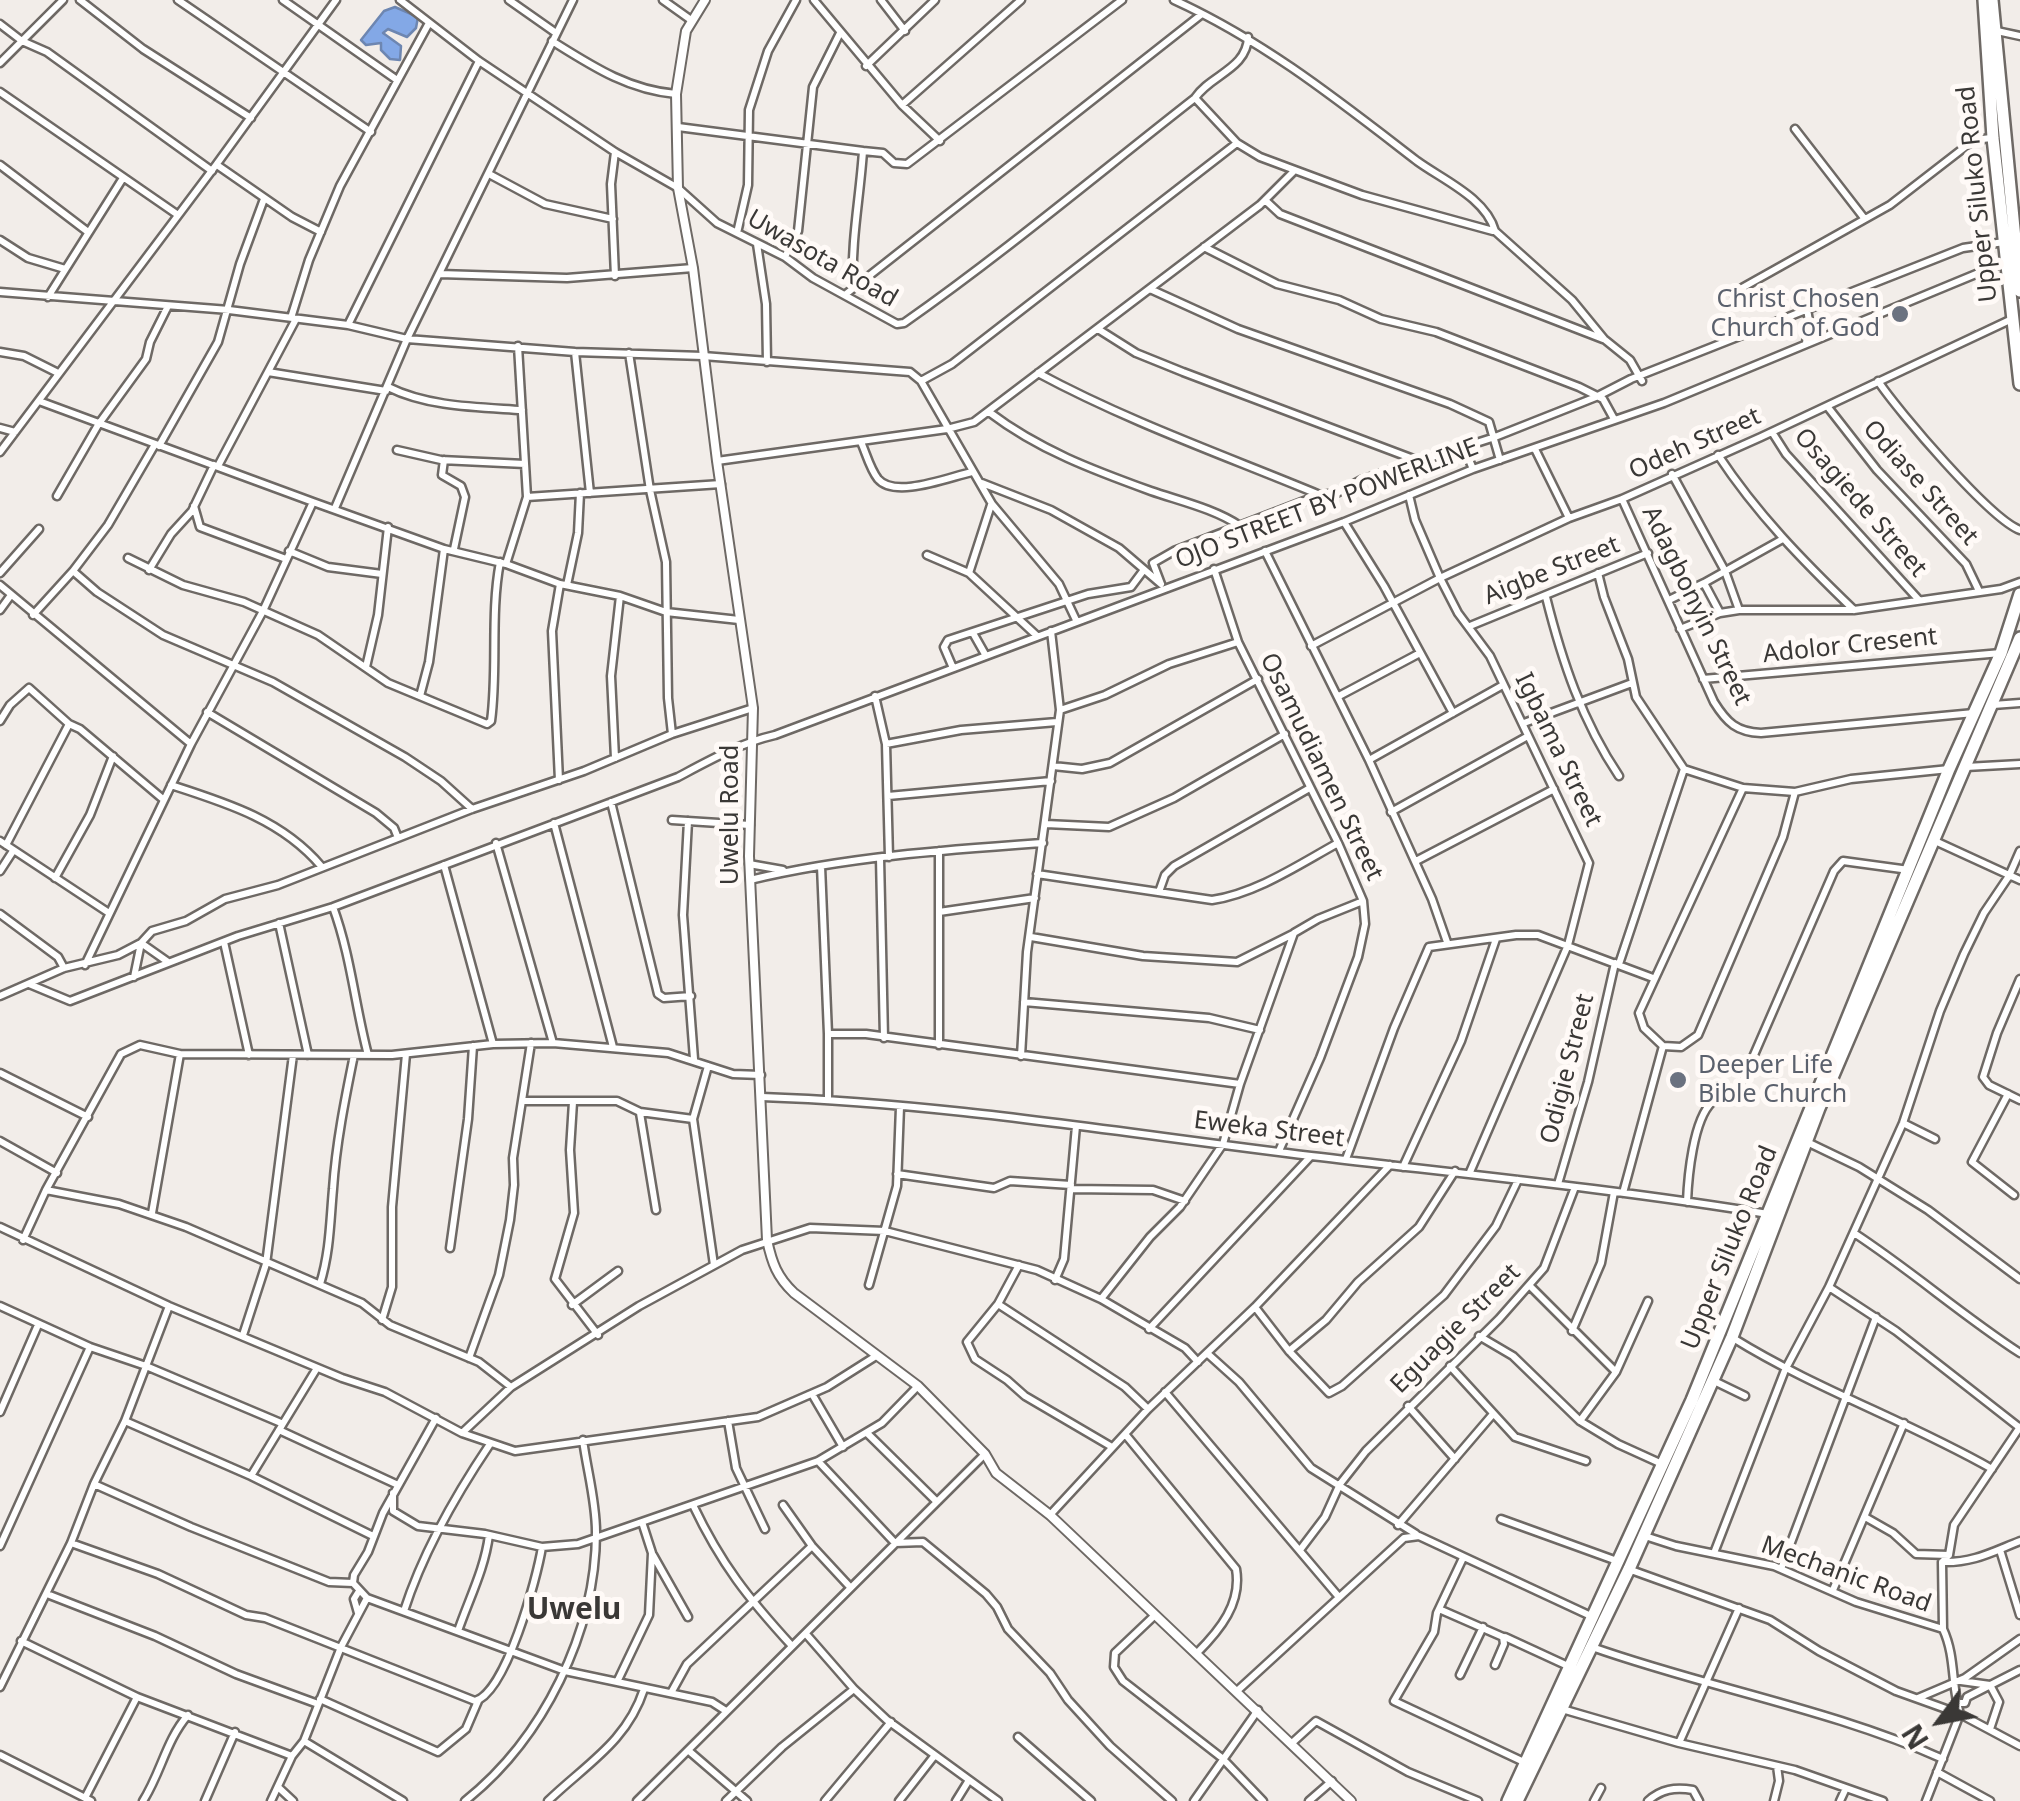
<!DOCTYPE html>
<html>
<head>
<meta charset="utf-8">
<style>
	body { margin:0 }
	#map { position:relative; width:2020px; height:1801px; overflow:hidden; background:#f2ede9; font-family:"Noto Sans",sans-serif }
	canvas { display:block }
	.north { position:absolute; left:1890px; top:1671px; width:100px; height:100px; -webkit-text-stroke:8px #fffaf7; paint-order:stroke; rotate:238deg; font-size:28px; font-weight:700; line-height:40px; text-align:center; color:#3a3836 }
	.north::after { content:''; display:block; margin:auto; width:35px; height:45px; background:#3a3836; clip-path:polygon(50% 0,100% 100%,50% 72%,0 100%) }
</style>
</head>
<body>
<div id="map">
<canvas width="2020" height="1801"></canvas>
<div class="north">N</div>
</div>
<script>
const ctx = document.querySelector('canvas').getContext('2d');
ctx.lineJoin = 'round';
function fillPath(path, color) { ctx.fillStyle = color; ctx.fill(path, 'evenodd'); }
function stroke(path, color, width, dash) { ctx.strokeStyle = color; ctx.lineWidth = width; ctx.lineCap = dash ? 'butt' : 'round'; ctx.setLineDash(dash || []); ctx.stroke(path); }
function write(font, color, halo, rows, align = 'center') {
  ctx.font = font + ' "Noto Sans",sans-serif'; ctx.lineWidth = 10; ctx.setLineDash([]); ctx.textBaseline = 'middle'; ctx.strokeStyle = halo; ctx.fillStyle = color; for (const [text, x, y, turn = 0] of rows) {
    ctx.save(); ctx.translate(x, y); ctx.rotate((+turn || 0) * Math.PI / 180); ctx.textAlign = isNaN(turn) ? turn : align; if (halo) ctx.strokeText(text, 0, 0); ctx.fillText(text, 0, 0); ctx.restore();
  }
}
const water = new Path2D(`
	M395 7 418 17 416 28 407 37 388 29 383 33 401 46 400 60 390 59 381 50V43L366 45 361 40 384 11Z`);
fillPath(water, '#83a8e6');
stroke(water, '#6d86b1', 2.5);
const minor = new Path2D(`
	M80 0 143 49 251 118
	M178 0 371 132
	M283 0 397 80
	M400 0 479 61 615 152 678 188 717 223 785 257 813 278 897 324 904 323C1005 252 1099 173 1195 98 1210 75 1247 69 1248 37
	M509 0 556 33
	M663 0 691 20
	M814 0 902 105 940 141
	M881 0 905 31
	M1174 0C1264 41 1339 101 1417 161 1443 180 1486 198 1495 231L1572 300 1604 339 1630 360 1642 381
	M0 24 22 41 47 52 212 171
	M1997 31 2020 36
	M552 41C592 66 628 90 676 94
	M0 63 63 0
	M866 66 935 0
	M0 92 178 215
	M1195 98 1237 143 1260 157 1362 195 1493 231
	M902 105 1021 0
	M678 127 863 151C860 197 851 240 853 286
	M1795 129 1864 218
	M863 151 883 153 894 163 907 164 1122 0
	M0 165 88 232
	M217 165 292 217 321 232
	M489 174 545 204 613 219
	M1265 200 1280 214 1603 339
	M737 233 748 185 749 110 768 51 796 0
	M0 240 28 258 65 269
	M757 244 766 304 767 362
	M1204 247 1277 284 1339 300 1381 319 1436 332 1579 387 1603 399 1614 419
	M785 257 798 231 813 87 840 33
	M440 274 567 278 693 268
	M615 276 611 184 615 152
	M1150 289 1238 329 1450 404 1489 422 1500 460
	M0 292 229 310 348 325 407 339 575 352 703 356 910 372 921 381 992 504 1059 584 1076 620
	M1733 293 1890 205 1974 140 1991 138
	M846 294 1202 14
	M48 297 123 178
	M291 318 309 260 340 186 429 23
	M348 325 479 61
	M1098 329 1136 353 1183 372 1416 460
	M1806 343 1809 321 1807 309
	M0 352 24 356 58 373
	M575 352 590 493
	M629 353 650 490 666 562 668 698 672 734
	M268 372 386 391
	M1038 373C1129 422 1226 456 1320 495
	M921 381 952 364 1237 143
	M1878 381C1898 411 1990 519 2020 530
	M388 387C428 407 477 407 522 410
	M39 401 313 502
	M1827 406 1877 470 1966 564 1978 589
	M989 412C1039 450 1093 470 1151 491 1180 501 1215 509 1240 526
	M0 428 15 432
	M1772 432 1786 454 1918 599
	M861 442C866 453 870 469 878 479 895 499 949 477 972 472
	M159 446 218 342 240 264 264 199
	M1464 448 1473 469
	M1535 449 1569 518
	M397 450 441 460 525 464
	M0 452 216 165 336 0
	M1718 455C1757 514 1803 561 1854 610
	M444 460 442 475 461 486 465 497 454 549
	M717 461 947 429 974 422 1260 205 1293 172
	M218 466 296 319
	M1672 474 1725 571 1739 610
	M982 483 1051 510 1119 548 1161 584
	M1409 495 1415 520 1440 578 1458 613 1490 656 1589 863 1568 945 1470 1172
	M57 496 98 425 146 359 150 342 168 306
	M527 497 721 484
	M1622 499 1714 702C1727 723 1737 732 1761 733L1974 713
	M194 506 200 527 286 559
	M335 508 407 339 573 0
	M1344 522 1384 586 1453 713
	M289 551 328 567 382 574
	M1265 551 1369 760 1432 899 1447 942
	M927 555 969 573 1036 635
	M128 558 183 585 244 602 318 635 388 683 487 724 491 721C498 669 490 615 500 562
	M506 564 527 497 518 346
	M1214 569 1238 642 1338 843 1363 901 1365 924 1358 957 1320 1058 1279 1151
	M149 570 171 534 192 511 214 465
	M73 571 97 592 163 635 273 682 405 757 441 781 472 809
	M0 573 39 529
	M969 573 991 505
	M1598 573 1604 597 1628 659 1636 697 1684 769 1743 788 1795 792 1851 779 1949 769
	M1704 583 1781 540
	M1161 584 1153 563 1174 551 1320 495 1337 493 1361 480 1495 437 1596 397 1631 379 1963 248 2004 242
	M0 585 191 744
	M567 585 578 533 580 493
	M1546 597C1562 661 1582 721 1619 776
	M1669 600 1704 583 1720 613
	M0 610 11 595
	M33 615 73 571 108 525 154 446
	M1470 626 1648 553
	M1680 629 1720 613 1739 610H1854L2001 589 2020 582
	M973 633 986 656
	M1311 646 1440 578 1569 518 1622 499 1761 437 2012 319
	M366 667 378 615 388 527
	M953 668 944 647 948 640 1088 594 1131 587 1143 571
	M1703 679 2001 653
	M420 696 429 662 444 549
	M875 696 886 744 889 857
	M1339 696 1420 653
	M1993 705 2020 703
	M1060 710 1105 695 1169 664 1238 642
	M207 712 376 813 394 828 398 838
	M0 721 10 705 29 688 69 724
	M1524 723 1632 683
	M886 744 961 730 1057 722
	M615 758 611 676 620 596
	M1369 760 1503 685
	M1053 766 1082 769 1110 763 1258 679
	M1966 767 2020 764
	M559 780 552 631 560 584
	M171 785C227 803 282 820 321 866
	M888 796 1051 781
	M611 802 658 994 664 998 691 996
	M1391 812 1528 736
	M672 820 750 825
	M688 821 683 915 694 1059
	M554 823 613 1047
	M1046 824 1109 827 1174 798 1285 734
	M0 841 109 913
	M1935 841 2020 880
	M496 843 553 1043
	M6 845 69 724 80 729 164 800
	M939 851V1045
	M880 858 884 1038
	M1416 861 1554 789
	M749 864 783 870
	M444 865 493 1044
	M821 866 828 1034H866L1240 1084
	M0 871 13 851
	M1037 874 1212 900C1257 893 1298 865 1338 843
	M55 878 90 815 113 756
	M750 880C846 857 945 850 1043 843
	M1159 892 1165 875 1174 866 1308 789
	M333 907C351 956 355 1006 368 1055
	M939 912 1035 898
	M0 914 58 957 64 968
	M279 923 308 1055
	M1031 937 1143 956 1237 962 1293 934
	M224 942 249 1055
	M1619 964 1684 769
	M85 965 191 744 263 611 313 502 444 549 506 564 560 584 620 596 666 612 739 620
	M134 977 141 943 168 962
	M2020 979 1997 1033 1983 1077 1989 1085 2020 1100
	M29 984 70 1001 238 936 333 907 678 777C710 760 740 743 775 735L1344 522 1473 469 1664 403 2005 262
	M0 996 64 968 118 955 141 943 152 931 186 921 225 899 278 885 472 809 584 771 672 734 753 708
	M1024 1002 1209 1018 1260 1030
	M1663 1046 1681 1047 1698 1035 1783 837 1795 792
	M1021 1056 1027 952 1060 710 1051 631
	M708 1066 693 1119 714 1265
	M0 1073 88 1117
	M2008 1094 1972 1162 2014 1195
	M762 1097C945 1103 1128 1134 1311 1156 1463 1174 1616 1189 1768 1214
	M828 1099V1034
	M524 1101H617L640 1112 693 1119
	M573 1102 570 1150 574 1213 555 1279 598 1335
	M640 1113 656 1210
	M1903 1123 1935 1139
	M0 1141 57 1173
	M1807 1142 1859 1167 1928 1210 2020 1279
	M1346 1159 1394 1028 1429 947 1516 935H1538L1653 978
	M1403 1167 1461 1041 1496 939
	M897 1174 994 1188 1010 1181 1071 1185
	M1558 1184 1588 1082 1615 963
	M1071 1189 1153 1190 1185 1201
	M46 1190 119 1204 186 1227 362 1303 390 1325 479 1362 511 1387 639 1306 742 1250 810 1228 885 1231 1037 1270 1101 1299 1185 1348 1198 1362
	M1623 1193 1663 1046 1644 1028 1639 1013 1743 788
	M1687 1202C1688 1177 1693 1120 1712 1102 1719 1095 1731 1093 1740 1087L1834 871 1843 861 1909 870
	M152 1213 180 1054
	M0 1227 169 1306 342 1378 385 1392 462 1433 515 1451 758 1417 827 1387 876 1356
	M1854 1233C1912 1271 1963 1316 2020 1353
	M23 1240 46 1190 121 1054 140 1045 180 1054 392 1055 493 1044 553 1043 668 1053 733 1074 761 1075
	M450 1248 468 1119 473 1046
	M1019 1265 998 1304 967 1342 975 1359 1007 1380 1025 1396 1112 1447
	M1055 1280 1064 1259 1076 1126
	M320 1284C330 1252 330 1222 333 1189 336 1144 345 1099 354 1055
	M869 1285 897 1186 900 1107
	M1529 1285 1616 1372
	M1829 1287 1896 1331 2020 1428
	M1101 1299 1150 1237 1180 1207 1223 1144 1240 1084 1294 933 1318 919 1363 901
	M998 1304 1125 1387 1148 1409
	M572 1305 618 1271
	M0 1306 90 1347 146 1366 281 1423
	M1255 1307 1289 1351 1329 1393 1342 1386 1444 1295 1496 1226 1518 1180
	M382 1320 392 1287V1207L406 1054
	M1149 1329 1310 1157
	M1572 1331 1601 1263 1614 1192
	M243 1335 266 1264 293 1055
	M1479 1336 1513 1356 1580 1421 1618 1444 1662 1464
	M1733 1338C1815 1389 1908 1421 1992 1469
	M1289 1351 1326 1320 1358 1282 1419 1227 1455 1171
	M1208 1354 1239 1382 1311 1468 1416 1534
	M469 1358 499 1275 510 1220 514 1185 513 1158 531 1043
	M1450 1366 1515 1437 1586 1461
	M1712 1380 1745 1396
	M1165 1392 1338 1596
	M812 1394 843 1447
	M1408 1406 1455 1459
	M0 1412 38 1325
	M125 1421 251 1476 373 1536
	M728 1421 736 1468 765 1529
	M1580 1421 1616 1372 1648 1301
	M279 1430 398 1485
	M462 1433 511 1387
	M867 1433 937 1502
	M1125 1434 1236 1569C1242 1603 1220 1630 1197 1653
	M818 1461 895 1543 923 1542 986 1594 997 1607 1008 1629 1050 1673 1068 1700 1110 1746 1172 1801
	M251 1476 317 1368
	M94 1484 191 1527 329 1582 353 1583 367 1598 565 1671 712 1702 726 1711
	M393 1493V1511L418 1526 485 1534 542 1547 578 1544 818 1461 882 1423 918 1386
	M693 1505C721 1564 748 1598 792 1646
	M783 1505 812 1546 850 1587
	M1050 1515 1148 1409 1255 1307 1390 1165
	M1865 1517 1893 1533 1916 1554 1949 1555
	M1501 1519 1617 1561
	M1398 1525 1493 1414
	M1645 1536 1676 1546 1774 1566 1856 1602 1943 1629C1956 1657 1951 1686 1960 1714L2020 1746
	M71 1543 158 1574 246 1615 265 1618 475 1701C506 1693 537 1578 542 1547
	M0 1546 90 1347
	M1300 1550 1325 1517 1340 1484 1366 1451 1499 1319 1544 1268 1575 1187
	M2000 1550 2020 1615
	M1714 1553 1785 1370 1829 1287 1903 1123 1940 1011 1964 954 1984 913 2009 876 2020 851
	M653 1555 688 1617
	M1463 1558 1437 1613 1434 1632 1394 1701 1526 1763
	M1942 1562C1973 1563 1992 1552 2020 1541
	M1781 1569 1876 1317
	M1631 1570 1770 1620 1819 1651 1896 1691 1960 1714 1926 1801
	M353 1583 354 1575 368 1552 383 1513 436 1418
	M1833 1590 1904 1423
	M47 1594 155 1636 236 1674 318 1704
	M1439 1609 1503 1637 1504 1644 1495 1665
	M404 1611C423 1552 455 1496 490 1444
	M358 1613 354 1599 359 1591
	M1154 1616 1115 1653 1114 1667 1123 1681 1222 1758 1263 1801
	M1943 1629 1942 1562 1949 1555 1954 1525 2020 1427
	M458 1631C469 1599 485 1568 489 1535
	M806 1634 854 1689 887 1720 998 1801
	M1505 1637 1570 1667
	M21 1641 137 1697 292 1756
	M1592 1647C1708 1688 1831 1709 1943 1759
	M1460 1675 1483 1627
	M618 1680 649 1615 652 1553 642 1522
	M1961 1681 1990 1685 1999 1702 1990 1729
	M0 1687 71 1543 94 1484 125 1421 169 1306
	M1237 1691 1404 1538 1419 1536 1593 1617
	M671 1693 687 1664 812 1546
	M1918 1698 1965 1678 2020 1639
	M320 1699 438 1752 466 1729 478 1701
	M1957 1703H1965L1967 1697 2020 1670
	M1562 1709 1679 1743 1795 1770 1883 1801
	M1018 1737 1091 1801
	M304 1741 403 1801
	M1292 1743 1316 1721 1408 1772 1478 1801
	M1679 1743 1739 1608
	M689 1751 747 1801
	M0 1755 91 1801
	M1937 1772 1990 1801
	M278 1787 293 1801
	M85 1798 137 1697
	M143 1801C161 1773 166 1740 188 1715
	M205 1801 235 1732
	M271 1801 292 1756 304 1741 341 1647 367 1598
	M465 1801C543 1739 596 1632 596 1532 596 1501 587 1470 583 1440
	M548 1801C585 1765 627 1742 644 1689
	M637 1801 985 1454
	M726 1801 782 1747 854 1689
	M825 1801 891 1722
	M899 1801 935 1755
	M956 1801 969 1780
	M1194 1801 1258 1710
	M1309 1801 1332 1781
	M1594 1801 1601 1788
	M1648 1801C1661 1789 1675 1787 1693 1790L1699 1801
	M1774 1801 1779 1781 1777 1766
	M1840 1801 1846 1788`);
const tertiary = new Path2D(`
	M705 0 686 31 676 94 678 188 693 268 717 461 753 708 749 856 767 1240C772 1263 777 1277 794 1293L918 1386 985 1454 996 1473 1050 1515 1351 1801`);
const primary = new Path2D(`
	M1984 0 1993 138 2020 384
	M1992 0 2020 291
	M1508 1801 1692 1400 1949 769 2001 653 2020 594
	M1517 1801 1629 1569 1732 1337 1819 1108 2020 638`);
stroke(minor, '#6e6965', 11);
stroke(tertiary, '#6e6965', 12);
stroke(primary, '#6e6965', 16);
stroke(minor, '#fff', 6);
stroke(tertiary, '#fff', 8);
stroke(primary, '#fff', 11);
for (const [x, y, r, color] of [
	[1900,314,10,"#6b7280"],
	[1678,1080,10,"#6b7280"]
]) { const dot = new Path2D(); dot.arc(x, y, r, 0, 2 * Math.PI); ctx.fillStyle = color; ctx.fill(dot); stroke(dot, '#fffaf7', 4); }
write('25px', '#3a3836', '#fffaf7', [
	["Upper Siluko Road",1978,194,-96],
	["Uwasota Road",822,259,30],
	["Odeh Street",1695,444,-24],
	["Odiase Street",1920,483,48],
	["Osagiede Street",1860,503,49],
	["OJO STREET BY POWERLINE",1327,504,-21],
	["Aigbe Street",1552,571,-22],
	["Adagbonyin Street",1696,606,64],
	["Adolor Cresent",1850,646,-6],
	["Igbama Street",1558,750,64],
	["Osamudiamen Street",1321,767,64],
	["Uwelu Road",731,815,-90],
	["Odigie Street",1568,1069,-76],
	["Eweka Street",1269,1130,7],
	["Upper Siluko Road",1730,1248,-68],
	["Eguagie Street",1456,1329,-45],
	["Mechanic Road",1846,1575,20]
]);
write('25px', '#5b616d', '#fffaf7', [
	["Christ Chosen",1880,300],
	["Church of God",1880,329],
	["Deeper Life",1698,1066,"left"],
	["Bible Church",1698,1095,"left"]
], 'right');
write('bold 30px', '#3a3836', '#fffaf7', [
	["Uwelu",574,1610]
]);
</script>
</body>
</html>
